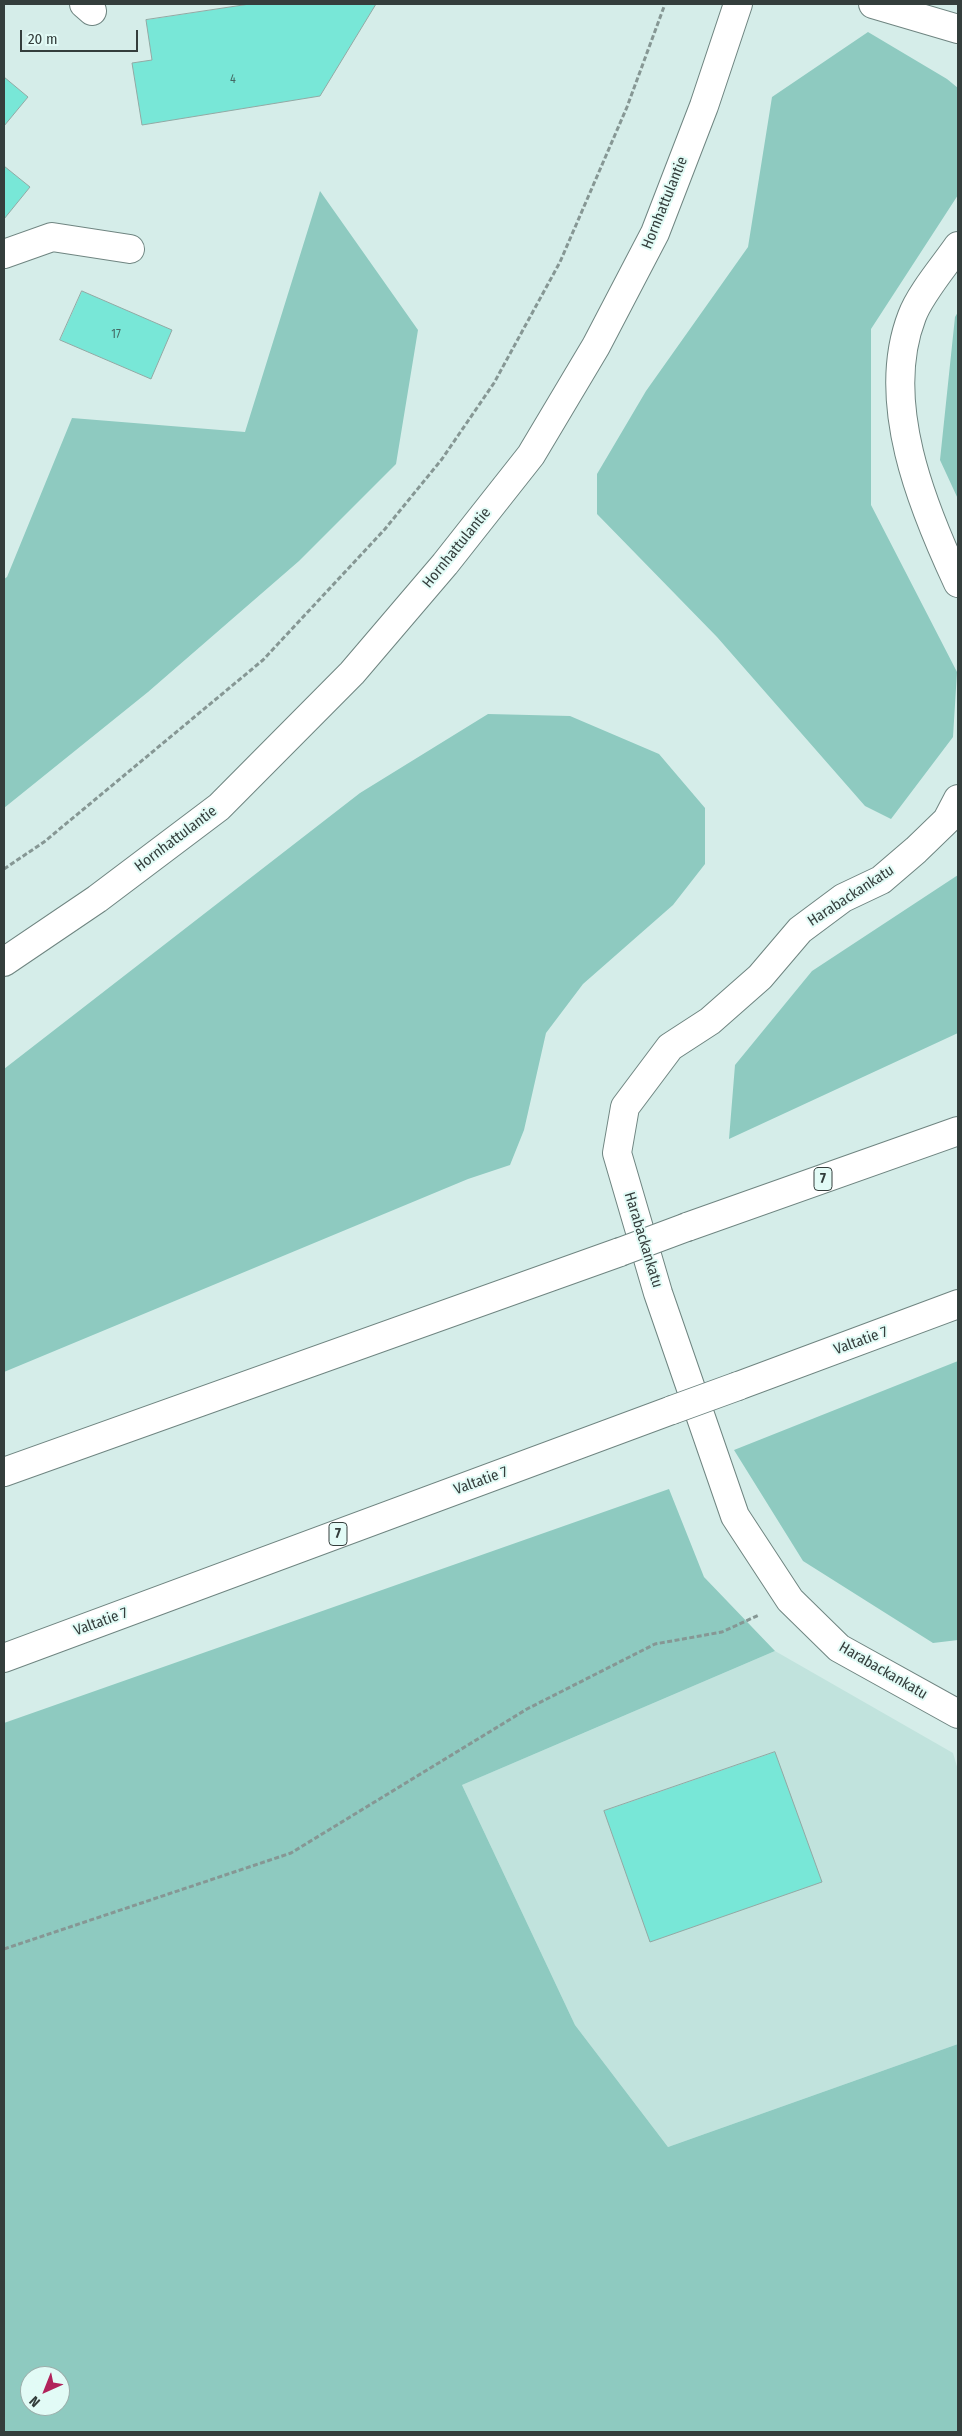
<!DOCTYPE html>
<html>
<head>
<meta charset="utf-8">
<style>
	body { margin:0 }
	#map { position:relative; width:962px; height:2436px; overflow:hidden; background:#d5ede9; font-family:"Fira Sans Condensed",sans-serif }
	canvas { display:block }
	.frame { position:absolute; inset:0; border:5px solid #343e3c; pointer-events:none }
	.north { position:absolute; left:20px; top:2366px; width:50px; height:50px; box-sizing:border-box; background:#e2fbf6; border:1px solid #9cafac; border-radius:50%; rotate:224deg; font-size:14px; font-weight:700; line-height:20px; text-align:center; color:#343e3c }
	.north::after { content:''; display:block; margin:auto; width:18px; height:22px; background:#b1235b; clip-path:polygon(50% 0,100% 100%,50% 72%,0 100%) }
	.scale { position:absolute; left:20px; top:30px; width:118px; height:22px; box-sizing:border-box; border:2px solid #343e3c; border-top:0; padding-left:6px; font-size:15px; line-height:18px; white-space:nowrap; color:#343e3c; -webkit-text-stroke:4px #e2fbf6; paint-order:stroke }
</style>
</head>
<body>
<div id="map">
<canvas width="962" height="2436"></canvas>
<div class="frame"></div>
<div class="north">N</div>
<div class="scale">20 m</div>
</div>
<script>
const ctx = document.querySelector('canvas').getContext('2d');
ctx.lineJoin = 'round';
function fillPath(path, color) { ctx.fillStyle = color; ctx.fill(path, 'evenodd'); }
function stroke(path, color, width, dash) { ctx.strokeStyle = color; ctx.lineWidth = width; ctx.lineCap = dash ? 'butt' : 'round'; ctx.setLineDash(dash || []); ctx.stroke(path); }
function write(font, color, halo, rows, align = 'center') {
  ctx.font = font + ' "Fira Sans Condensed",sans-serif'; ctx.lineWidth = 4; ctx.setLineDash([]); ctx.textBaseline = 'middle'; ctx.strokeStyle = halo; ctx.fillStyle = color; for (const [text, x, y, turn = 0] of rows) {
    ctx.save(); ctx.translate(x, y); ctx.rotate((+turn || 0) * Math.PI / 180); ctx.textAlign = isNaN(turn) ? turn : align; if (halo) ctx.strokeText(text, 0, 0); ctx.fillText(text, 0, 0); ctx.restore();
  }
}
fillPath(new Path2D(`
	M775 1651 953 1753 958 1770V2044L668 2147 575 2025 462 1785Z`), '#c1e3dd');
fillPath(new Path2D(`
	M868 32 947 79 958 88V195L871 329V505L957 672 953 737 891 819 865 806 717 637 597 514V474L646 391 748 247 772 97Z
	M320 191 418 330 396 464 299 561 148 692 4 808V579L7 577 72 418 245 432Z
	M958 312V499L940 460 955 317Z
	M488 714 570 716 659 754 705 808V864L673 905 583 984 546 1033 524 1130 510 1165 468 1179 4 1372V1069L360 793Z
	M958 875V1033L729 1139 735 1065 812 971Z
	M958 1361V1640L933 1643 803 1561 734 1450Z
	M669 1489 704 1577 775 1651 462 1785 575 2025 668 2147 958 2044V2432H4V1723ZM30 2376H60V2406H30Z`), '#8ecac0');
const building = new Path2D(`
	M250 4H376L320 96 142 125 132 63 152 60 146 20Z
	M4 77 28 97 4 126Z
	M4 166 30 187 4 219Z
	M82 291 172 330 151 379 60 340Z
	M775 1752 822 1882 650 1942 604 1811Z`);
fillPath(building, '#78e7d7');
stroke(building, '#92a9a4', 1);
const minor = new Path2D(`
	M84 4 92 11
	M873 4 958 29
	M958 246C945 265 920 294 912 316 879 401 922 506 958 583
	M4 254 52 237 130 249
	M958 799 947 820 916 850 881 880 843 898 800 930 760 977 710 1021 670 1047 625 1107 617 1153 658 1293 735 1516 790 1600 839 1648 958 1714
	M4 962 97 899 219 807 352 673 445 564 531 455 596 346 655 233 704 106 738 4`);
const highway = new Path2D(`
	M687 1227 958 1131
	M738 1386 958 1304
	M4 1472 620 1252
	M4 1658 672 1410`);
stroke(minor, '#6f8581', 30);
stroke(highway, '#6f8581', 30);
stroke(new Path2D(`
	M4 869 44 842 263 660 385 529 442 459 494 383 560 262 627 107 665 4
	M4 1949 291 1853 527 1709 655 1644 722 1632 759 1615`), '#869794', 3, [5, 2.5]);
stroke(minor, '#fff', 28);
stroke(highway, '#fff', 28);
const highwayBridge = new Path2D(`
	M620 1252 687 1227
	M672 1410 738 1386`);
stroke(highwayBridge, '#6f8581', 30, []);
stroke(highwayBridge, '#fff', 28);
write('12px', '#456863', null, [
	["4",233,80],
	["17",116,335]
]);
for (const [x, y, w] of [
	[823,1179,18],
	[338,1534,18]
]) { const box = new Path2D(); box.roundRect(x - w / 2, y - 11.5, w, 23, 4); ctx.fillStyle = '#e2fbf6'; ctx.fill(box); stroke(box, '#343e3c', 1); }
write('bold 14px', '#343e3c', null, [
	["7",823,1179],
	["7",338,1534]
]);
write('15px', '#343e3c', '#e2fbf6', [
	["Hornhattulantie",665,203,-68],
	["Hornhattulantie",457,548,-51],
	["Hornhattulantie",176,839,-37],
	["Harabackankatu",851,896,-33],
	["Harabackankatu",643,1240,73],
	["Valtatie 7",861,1341,-20],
	["Valtatie 7",481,1481,-20],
	["Valtatie 7",101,1622,-20],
	["Harabackankatu",883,1671,30]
]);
</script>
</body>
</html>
